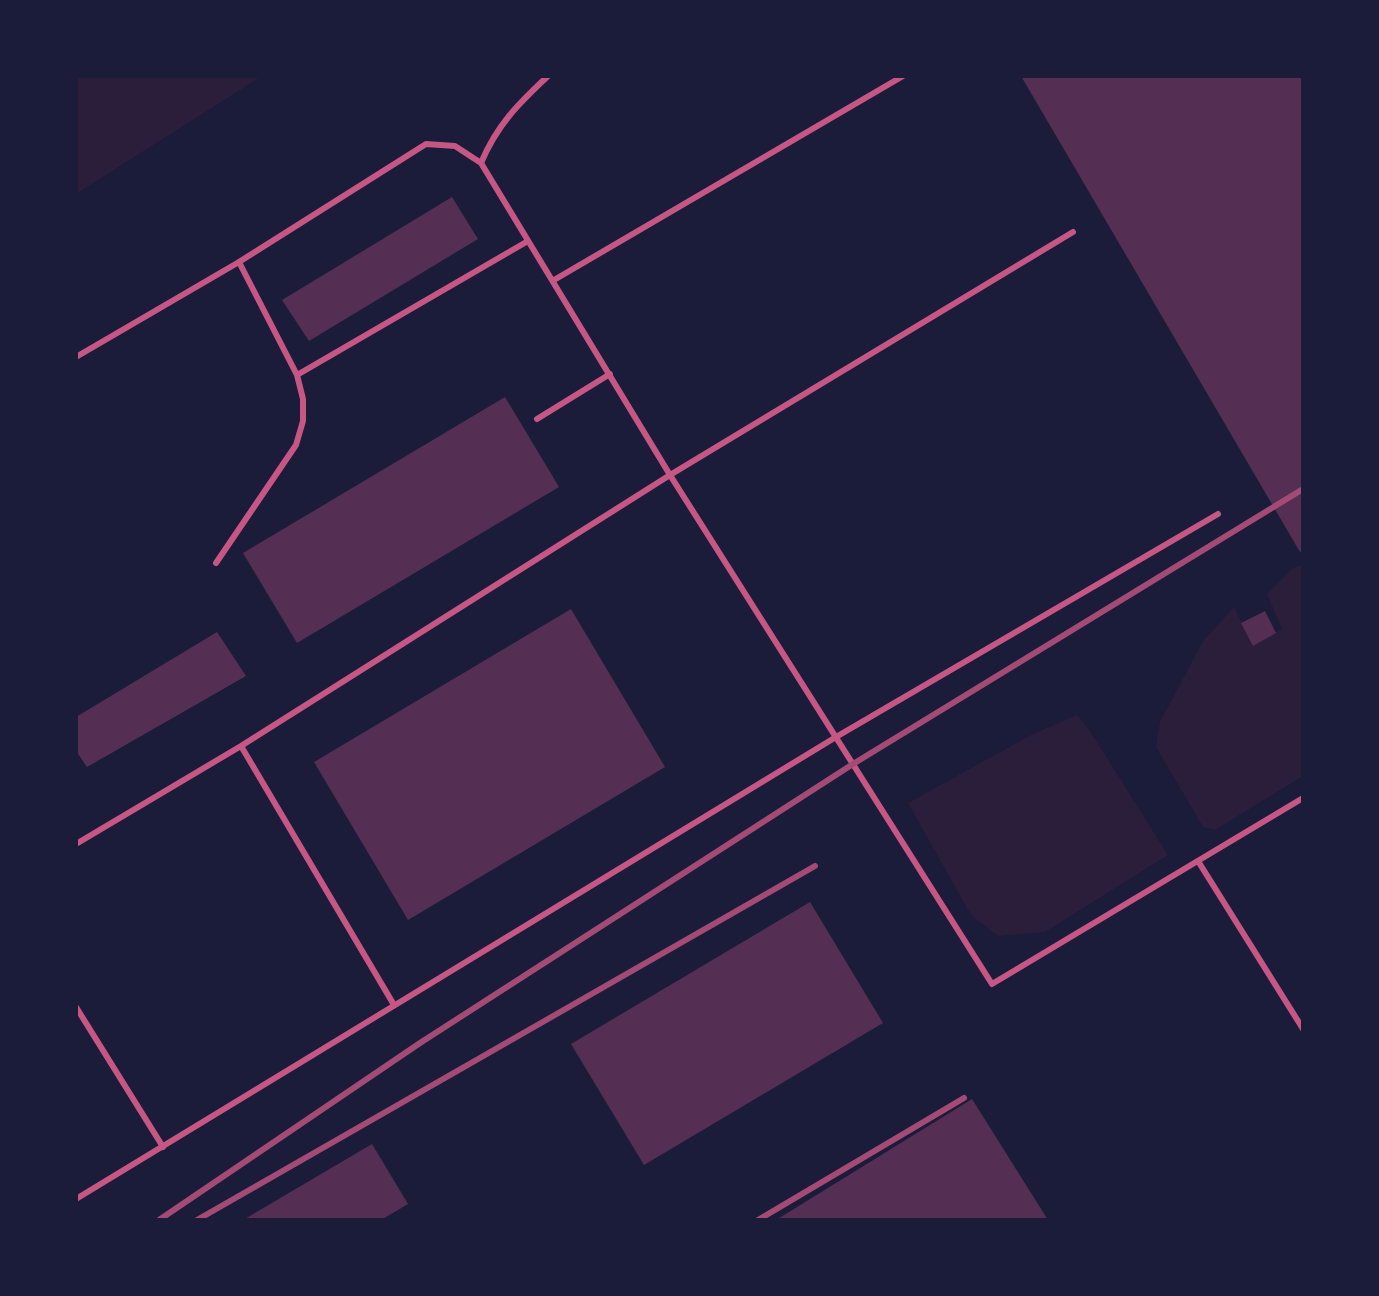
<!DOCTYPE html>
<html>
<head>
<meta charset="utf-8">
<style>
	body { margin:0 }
	#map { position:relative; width:1379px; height:1296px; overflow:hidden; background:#1b1b3a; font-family:Georgia,serif }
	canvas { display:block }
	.frame { position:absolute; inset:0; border:78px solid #1b1b3a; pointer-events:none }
</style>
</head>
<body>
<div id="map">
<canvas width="1379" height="1296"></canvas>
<div class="frame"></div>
</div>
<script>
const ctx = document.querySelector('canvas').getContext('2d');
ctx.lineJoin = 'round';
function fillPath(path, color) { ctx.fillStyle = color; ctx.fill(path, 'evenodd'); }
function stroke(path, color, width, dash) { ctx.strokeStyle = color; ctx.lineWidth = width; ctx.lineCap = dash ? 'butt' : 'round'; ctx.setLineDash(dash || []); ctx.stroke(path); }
fillPath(new Path2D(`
	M76 76H262L76 194Z
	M1303 565V776L1215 830 1203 827 1156 747 1160 722 1203 641 1234 607 1253 645 1282 629 1267 594 1293 568Z
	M1077 715 1090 731 1168 855 1045 932 998 936 971 915 908 803 1031 735Z`), '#2a1e3b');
fillPath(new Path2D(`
	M1021 76H1303V550L1300 552Z
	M452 197 478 239 309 341 282 300Z
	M505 397 559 487 297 643 243 553Z
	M571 609 665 767 408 920 314 762Z
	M1265 611 1276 633 1253 646 1241 623Z
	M217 632 246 676 87 767 76 751V717Z
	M810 902 883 1023 644 1165 571 1044Z
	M972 1099 1048 1220H776Z
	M372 1144 408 1204 381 1220H243Z`), '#542f53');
stroke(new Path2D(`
	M481 163C497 125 518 104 548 76
	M239 262 297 375 528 241
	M554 280 903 76
	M76 357 239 262 426 144 455 146 481 163 670 475 992 984 1303 798
	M537 419 610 374
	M216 563 296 445 303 421V399L297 375
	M241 746 394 1005
	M76 844 241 746 670 475 1073 232
	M1198 861 1303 1029
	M76 1007 163 1147
	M76 1199 836 737 1218 514`), '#c65784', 6);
stroke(new Path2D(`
	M159 1220 420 1043 853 764 1303 489
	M197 1220 815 866
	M758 1220 964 1098`), '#a44b75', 6);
</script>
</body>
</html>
